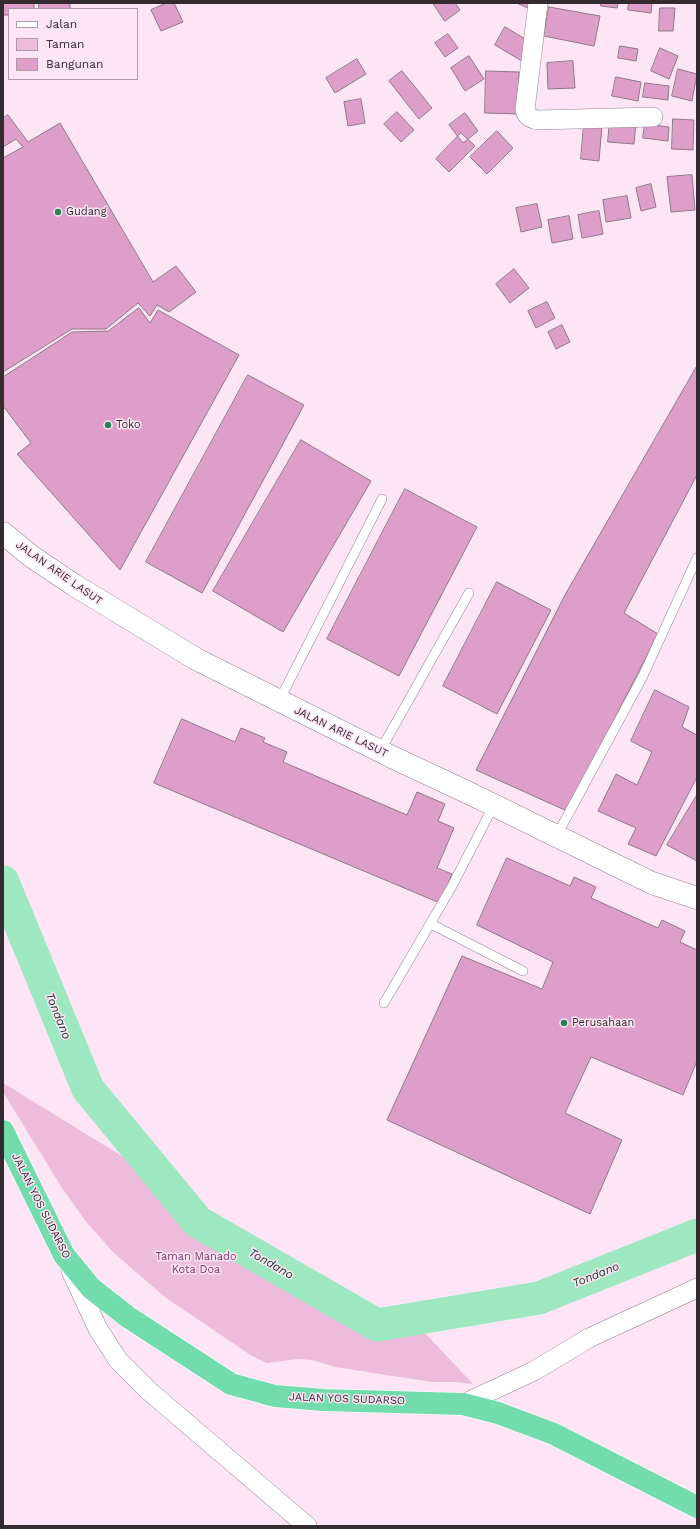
<!DOCTYPE html>
<html>
<head>
<meta charset="utf-8">
<style>
	body { margin:0 }
	#map { position:relative; width:700px; height:1529px; overflow:hidden; background:#fde5f5; font-family:"Work Sans",sans-serif }
	canvas { display:block }
	.frame { position:absolute; inset:0; border:4px solid #342b31; pointer-events:none }
	.legend { position:absolute; left:8px; top:8px; width:130px; height:72px; box-sizing:border-box; background:#fde5f5; border:1px solid #ad9ba7; margin:0; padding:5px 7px; list-style:none; font-size:12px; color:#342b31 }
	.legend li { display:flex; align-items:center; gap:8px; height:20px }
	.legend b { width:20px; border:1px solid #ad9ba7 }
</style>
</head>
<body>
<div id="map">
<canvas width="700" height="1529"></canvas>
<div class="frame"></div>
<ul class="legend">
<li><b style="height:5px;background:#fff"></b>Jalan</li>
<li><b style="height:11px;background:#edbcdd"></b>Taman</li>
<li><b style="height:11px;background:#dd9fca"></b>Bangunan</li>
</ul>
</div>
<script>
const ctx = document.querySelector('canvas').getContext('2d');
ctx.lineJoin = 'round';
function fillPath(path, color) { ctx.fillStyle = color; ctx.fill(path, 'evenodd'); }
function stroke(path, color, width, dash) { ctx.strokeStyle = color; ctx.lineWidth = width; ctx.lineCap = dash ? 'butt' : 'round'; ctx.setLineDash(dash || []); ctx.stroke(path); }
function write(font, color, halo, rows, align = 'center') {
  ctx.font = font + ' "Work Sans",sans-serif'; ctx.lineWidth = 3; ctx.setLineDash([]); ctx.textBaseline = 'middle'; ctx.strokeStyle = halo; ctx.fillStyle = color; for (const [text, x, y, turn = 0] of rows) {
    ctx.save(); ctx.translate(x, y); ctx.rotate((+turn || 0) * Math.PI / 180); ctx.textAlign = isNaN(turn) ? turn : align; if (halo) ctx.strokeText(text, 0, 0); ctx.fillText(text, 0, 0); ctx.restore();
  }
}
fillPath(new Path2D(`
	M3 1083 130 1161 164 1191 200 1215 224 1227 247 1254 306 1294 365 1322 393 1325 424 1332 473 1384 455 1382H432L335 1367 312 1360 298 1359 267 1363 252 1356 166 1298 114 1253 87 1223 62 1188 3 1092Z`), '#edbcdd');
stroke(new Path2D(`
	M3 882 88 1089 198 1222 377 1325 539 1298 697 1235`), '#9ee8c1', 33);
const building = new Path2D(`
	M3 3H34V9H9V15H3Z
	M39 3H70V9H39Z
	M167 3H174L183 22 161 31 151 10Z
	M433 3H455L460 10 445 21Z
	M517 3H531L529 8Z
	M601 3H618L617 8 601 6Z
	M629 3H652L651 13 628 10Z
	M549 7 600 16 594 46 544 36Z
	M660 8H675L673 31H659Z
	M505 27 532 43 522 61 495 45Z
	M448 34 458 48 445 57 435 43Z
	M620 46 638 49 636 61 618 58Z
	M660 48 678 56 669 79 651 71Z
	M469 56 484 79 465 91 451 68Z
	M357 59 366 74 335 93 326 78Z
	M573 61 575 88 548 89 547 63Z
	M678 69 697 74 692 101 672 96Z
	M402 71 432 108 419 119 389 81Z
	M486 71 519 72 518 114 485 113Z
	M616 77 641 82 638 101 612 96Z
	M645 83 669 86 668 100 643 97Z
	M361 99 365 123 348 126 344 102Z
	M397 112 414 130 401 142 384 124Z
	M465 113 478 131 463 143 449 125Z
	M8 115 28 142 60 123 153 282 176 266 196 292 169 312 157 305 150 316 138 303 106 329H72L3 372V158L23 147 16 139 3 147V118Z
	M673 119 694 120 693 150 672 149Z
	M610 120 636 122 634 144 608 142Z
	M584 124 602 125 599 161 581 159Z
	M645 124 669 127 668 141 643 138Z
	M497 131 513 148 487 174 470 157Z
	M461 133 475 146 449 172 436 159Z
	M692 175 695 210 671 212 667 177Z
	M651 184 656 207 641 211 636 188Z
	M627 196 631 218 606 222 603 200Z
	M537 204 542 227 521 232 516 208Z
	M599 211 603 234 582 238 578 215Z
	M569 216 573 239 552 243 548 220Z
	M514 269 529 288 510 303 496 284Z
	M547 302 555 318 536 328 528 311Z
	M139 308 150 323 158 310 239 355 120 570 17 454 31 443 3 406V377L72 332 108 331Z
	M562 325 570 342 556 349 548 332Z
	M697 366V475L624 613 658 634 567 811 476 770 565 595Z
	M248 375 304 405 202 593 146 562Z
	M301 440 371 481 283 632 213 591Z
	M405 489 477 527 399 676 327 639Z
	M497 582 551 610 497 714 443 686Z
	M655 690 689 707 682 727 697 735V777L656 856 628 844 636 828 598 811 616 774 637 785 652 752 631 741Z
	M182 719 235 742 241 728 265 738 263 742 287 752 283 762 407 815 417 792 445 804 438 821 454 828 437 868 452 874 440 903 154 783Z
	M697 795V861L667 845Z
	M507 858 570 886 574 877 596 887 591 898 658 928 662 920 685 931 680 942 697 950V1061L683 1095 591 1057 565 1113 622 1140 590 1214 387 1120 462 956 542 989 553 962 477 925Z`);
fillPath(building, '#dd9fca');
stroke(building, '#8d7886', 1);
const service = new Path2D(`
	M279 701 382 499
	M380 751 469 593
	M557 835 643 676 697 558
	M431 924 523 971
	M384 1003 451 888 494 805`);
const minor = new Path2D(`
	M538 3 525 110C527 117 530 118 537 120L653 117
	M71 1271 98 1329 118 1360 149 1391 307 1526
	M463 1404 534 1371 589 1338 697 1288`);
const secondary = new Path2D(`
	M3 533 31 556 74 585 196 659 392 757 473 795 652 883 697 898`);
const trunk = new Path2D(`
	M3 1131 64 1255 91 1288 128 1317 231 1384 275 1396 323 1400 463 1404 498 1413 554 1434 697 1507`);
stroke(service, '#95808e', 10);
stroke(minor, '#95808e', 20);
stroke(secondary, '#95808e', 23);
stroke(trunk, '#fff', 23);
stroke(service, '#fff', 9);
stroke(minor, '#fff', 19);
stroke(secondary, '#fff', 22);
stroke(trunk, '#72dcae', 22);
for (const [x, y, r, color] of [
	[58,212,4,"#228259"],
	[108,425,4,"#228259"],
	[564,1023,4,"#228259"]
]) { const dot = new Path2D(); dot.arc(x, y, r, 0, 2 * Math.PI); ctx.fillStyle = color; ctx.fill(dot); stroke(dot, '#fde5f5', 1.5); }
write('11px', '#342b31', '#fde5f5', [
	["Gudang",66,212],
	["Toko",116,425],
	["Perusahaan",572,1023]
], 'left');
write('11px', '#342b31', '#fde5f5', [
	["JALAN ARIE LASUT",59,573,35],
	["JALAN ARIE LASUT",341,732,26],
	["JALAN YOS SUDARSO",41,1206,63],
	["JALAN YOS SUDARSO",347,1399,2]
]);
write('11px', '#7e356b', '#fde5f5', [
	["Taman Manado",196,1257],
	["Kota Doa",196,1270]
]);
write('italic 12px', '#133425', '#fde5f5', [
	["Tondano",58,1016,68],
	["Tondano",271,1264,30],
	["Tondano",596,1275,-22]
]);
</script>
</body>
</html>
